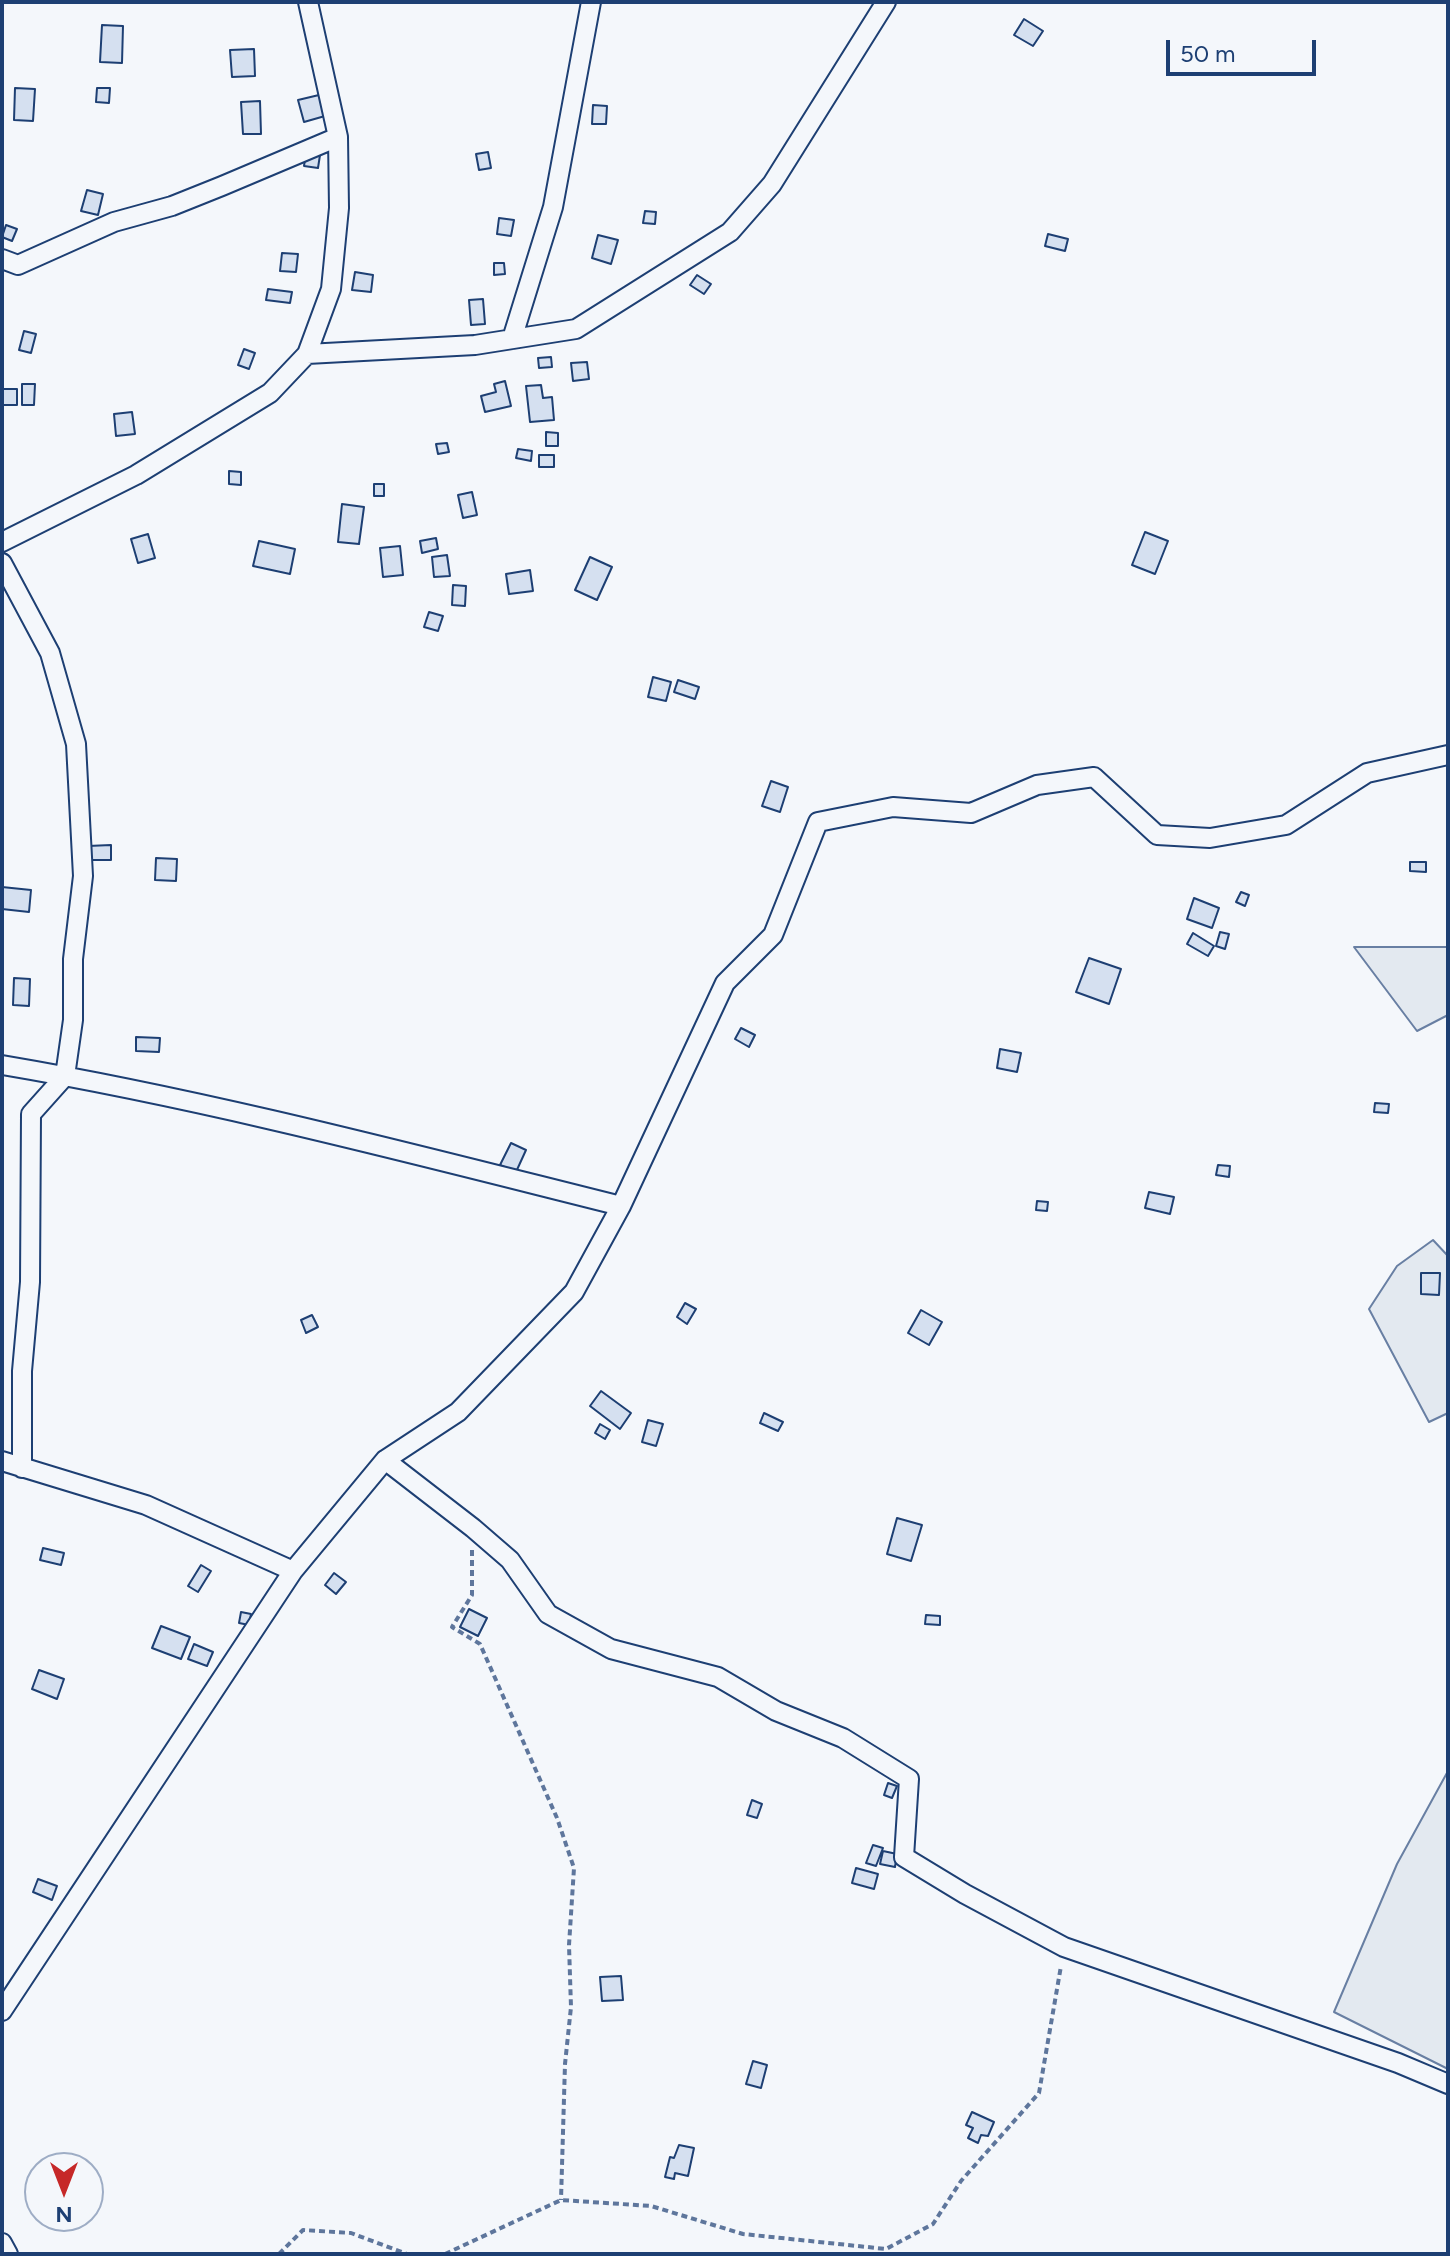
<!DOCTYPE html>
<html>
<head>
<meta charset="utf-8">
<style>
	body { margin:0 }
	#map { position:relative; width:1450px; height:2256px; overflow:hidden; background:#f4f7fb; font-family:Figtree,sans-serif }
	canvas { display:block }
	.frame { position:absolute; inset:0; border:4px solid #1d3f73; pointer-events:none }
	.north { position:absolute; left:24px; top:2152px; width:80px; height:80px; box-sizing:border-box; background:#f4f7fb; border:2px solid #9eadc5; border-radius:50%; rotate:180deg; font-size:22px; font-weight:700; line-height:32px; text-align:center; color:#1d3f73 }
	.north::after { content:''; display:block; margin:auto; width:28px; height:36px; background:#c62828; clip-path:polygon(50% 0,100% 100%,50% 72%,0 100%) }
	.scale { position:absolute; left:1166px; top:40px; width:150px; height:36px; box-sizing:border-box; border:4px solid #1d3f73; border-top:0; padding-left:10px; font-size:24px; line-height:28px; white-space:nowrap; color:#1d3f73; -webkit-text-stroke:6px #f4f7fb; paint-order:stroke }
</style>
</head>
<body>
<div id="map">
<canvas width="1450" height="2256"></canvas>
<div class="frame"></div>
<div class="north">N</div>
<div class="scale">50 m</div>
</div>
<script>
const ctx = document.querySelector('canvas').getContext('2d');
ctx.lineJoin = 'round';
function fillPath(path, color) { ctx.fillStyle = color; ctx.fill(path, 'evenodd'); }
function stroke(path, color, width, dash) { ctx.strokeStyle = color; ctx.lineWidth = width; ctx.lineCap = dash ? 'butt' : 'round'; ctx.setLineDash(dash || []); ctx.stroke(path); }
const green = new Path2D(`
	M1354 947H1448V1015L1417 1031Z
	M1433 1240 1448 1256V1413L1429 1422 1369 1309 1397 1266Z
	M1448 1771V2069L1334 2012 1397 1864Z`);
fillPath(green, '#e3e9f0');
stroke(green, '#687fa3', 2);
const building = new Path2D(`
	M1024 19 1043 31 1033 46 1014 35Z
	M102 25 123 26 122 63 100 62Z
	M254 49 255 76 232 77 230 50Z
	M15 88 35 89 33 121 14 120Z
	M97 88H110L109 103 96 102Z
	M319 95 325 116 304 122 298 100Z
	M260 101 261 134H243L241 102Z
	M593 105 607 106 606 124H592Z
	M488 152 491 168 479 170 476 154Z
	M306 153 320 155 318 168 304 166Z
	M87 190 103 194 98 215 81 211Z
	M645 211 656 212 655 224 643 223Z
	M499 218 514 220 511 236 497 234Z
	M6 225 17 229 12 241 2 237Z
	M1048 234 1068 239 1065 251 1045 246Z
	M598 235 618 240 611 264 592 258Z
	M282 253 298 254 296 272 280 271Z
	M494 263H504L505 274 494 275Z
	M355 272 373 275 371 292 352 290Z
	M697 275 711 284 704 294 690 285Z
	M268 289 292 292 290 303 266 300Z
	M483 299 485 324 471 325 469 300Z
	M24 331 36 334 31 353 19 350Z
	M244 349 255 353 249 369 238 365Z
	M551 357 552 367 539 368 538 358Z
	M587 362 589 379 573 381 571 363Z
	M505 381 511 406 485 412 481 396 496 392 494 384Z
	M22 384H35L34 405H22Z
	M541 385 543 398 552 397 554 420 530 422 526 386Z
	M2 389H17V405H2Z
	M132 412 135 434 116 436 114 414Z
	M546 432 558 433V446H546Z
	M447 443 449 452 438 454 436 444Z
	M518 449 532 451 531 461 516 458Z
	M539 455H554V467H539Z
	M229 471 241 472V485L229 484Z
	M374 484H384V496H374Z
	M472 492 477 515 463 518 458 495Z
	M342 504 364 507 359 544 338 542Z
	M1145 532 1168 541 1155 574 1132 565Z
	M148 534 155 558 138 563 131 539Z
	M436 538 438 549 422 553 420 541Z
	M259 541 295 549 290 574 253 566Z
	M400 546 403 575 383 577 380 548Z
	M447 555 450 576 434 577 432 557Z
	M590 557 612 567 597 600 575 590Z
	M530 570 533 591 509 594 506 574Z
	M453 585 466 586 465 606 452 605Z
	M429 612 443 616 438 631 424 627Z
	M653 677 671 682 666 701 648 697Z
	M678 680 699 687 695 699 674 692Z
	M771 781 788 787 780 812 762 806Z
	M111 845V860H89L88 846Z
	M156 858 177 859 176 881 155 880Z
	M1410 862H1426V872L1410 871Z
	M2 887 31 890 29 912 2 909Z
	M1241 892 1249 895 1245 906 1236 902Z
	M1194 898 1219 908 1212 928 1187 919Z
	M1220 932 1229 934 1225 949 1216 946Z
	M1193 933 1214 946 1208 956 1187 944Z
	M1089 958 1121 969 1109 1004 1076 992Z
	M14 978 30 979 29 1006 13 1005Z
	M741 1028 755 1035 749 1047 735 1039Z
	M136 1037 160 1038 159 1052 136 1051Z
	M1000 1049 1021 1053 1017 1072 997 1068Z
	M1375 1103 1389 1104 1388 1113 1374 1112Z
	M511 1143 526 1150 516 1172 500 1165Z
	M1218 1165 1230 1166 1229 1177 1216 1175Z
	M1149 1192 1174 1197 1170 1214 1145 1208Z
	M1037 1201 1048 1202 1047 1211 1036 1210Z
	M1421 1273H1440L1439 1295 1421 1294Z
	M685 1303 696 1309 687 1324 677 1317Z
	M921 1310 942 1322 929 1345 908 1333Z
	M312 1315 318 1327 306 1333 301 1320Z
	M601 1391 631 1413 620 1429 590 1406Z
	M764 1413 783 1422 778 1431 760 1423Z
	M648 1420 663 1424 656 1446 642 1442Z
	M600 1424 610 1430 605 1439 595 1433Z
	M897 1518 922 1525 911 1561 887 1554Z
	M43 1548 64 1553 61 1565 40 1560Z
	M201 1565 211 1571 198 1592 188 1586Z
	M334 1573 346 1582 336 1594 325 1585Z
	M469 1609 487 1618 478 1636 460 1627Z
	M241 1612 251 1614 249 1625 239 1623Z
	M926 1615 940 1616V1625L925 1624Z
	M161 1626 190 1637 181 1659 152 1648Z
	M194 1644 213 1652 207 1666 188 1659Z
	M39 1670 64 1679 57 1699 32 1689Z
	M888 1783 897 1786 892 1798 884 1795Z
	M752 1800 762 1804 757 1818 747 1815Z
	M873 1845 883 1848 876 1866 866 1863Z
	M883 1851 897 1854 895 1867 880 1864Z
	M856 1868 878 1874 874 1889 852 1883Z
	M38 1879 57 1886 52 1900 33 1892Z
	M621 1976 623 2000 602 2001 600 1977Z
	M753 2061 767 2065 761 2088 746 2084Z
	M972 2112 994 2122 988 2136 981 2135 978 2143 968 2138 973 2128 966 2125Z
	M679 2145 694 2148 688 2176 675 2173 674 2179 665 2177 670 2157 674 2158Z`);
fillPath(building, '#d5e0f0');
stroke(building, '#1d3f73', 2);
const minor = new Path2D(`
	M2 259 18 265 114 222 172 206 222 186 338 137
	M512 339 553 207 591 2
	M307 354 475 345 576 329 730 232 772 184 886 2
	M2 542 136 475 270 393 307 354 331 289 339 208 338 137 308 2
	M2 563 50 653 76 744 83 876 73 959V1020L65 1076 31 1114 30 1282 22 1371V1468
	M2 1065C209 1100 417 1155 621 1206
	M385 1460 473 1528 510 1560 548 1614 611 1649 718 1677 776 1711 843 1738 909 1779 904 1857 965 1894 1064 1947 1398 2063 1448 2084
	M2 1461 146 1505 293 1571
	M2 2011 293 1571 385 1460 458 1412 574 1292 621 1206 725 983 773 935 818 822 893 807 971 813 1037 785 1094 777 1157 835 1210 838 1286 825 1367 773 1448 755
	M2 2243 8 2254`);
stroke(minor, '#1d3f73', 22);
stroke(new Path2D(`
	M472 1550V1595L452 1627 480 1644 557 1818 574 1868 569 1945 571 2007 565 2064 561 2200
	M279 2254 303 2230 351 2233 407 2254
	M445 2254 561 2200 651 2206 743 2234 886 2249 933 2224 961 2181 1039 2093 1061 1966`), '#5e769c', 4, [6, 4]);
stroke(minor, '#f4f7fb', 18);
</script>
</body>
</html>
